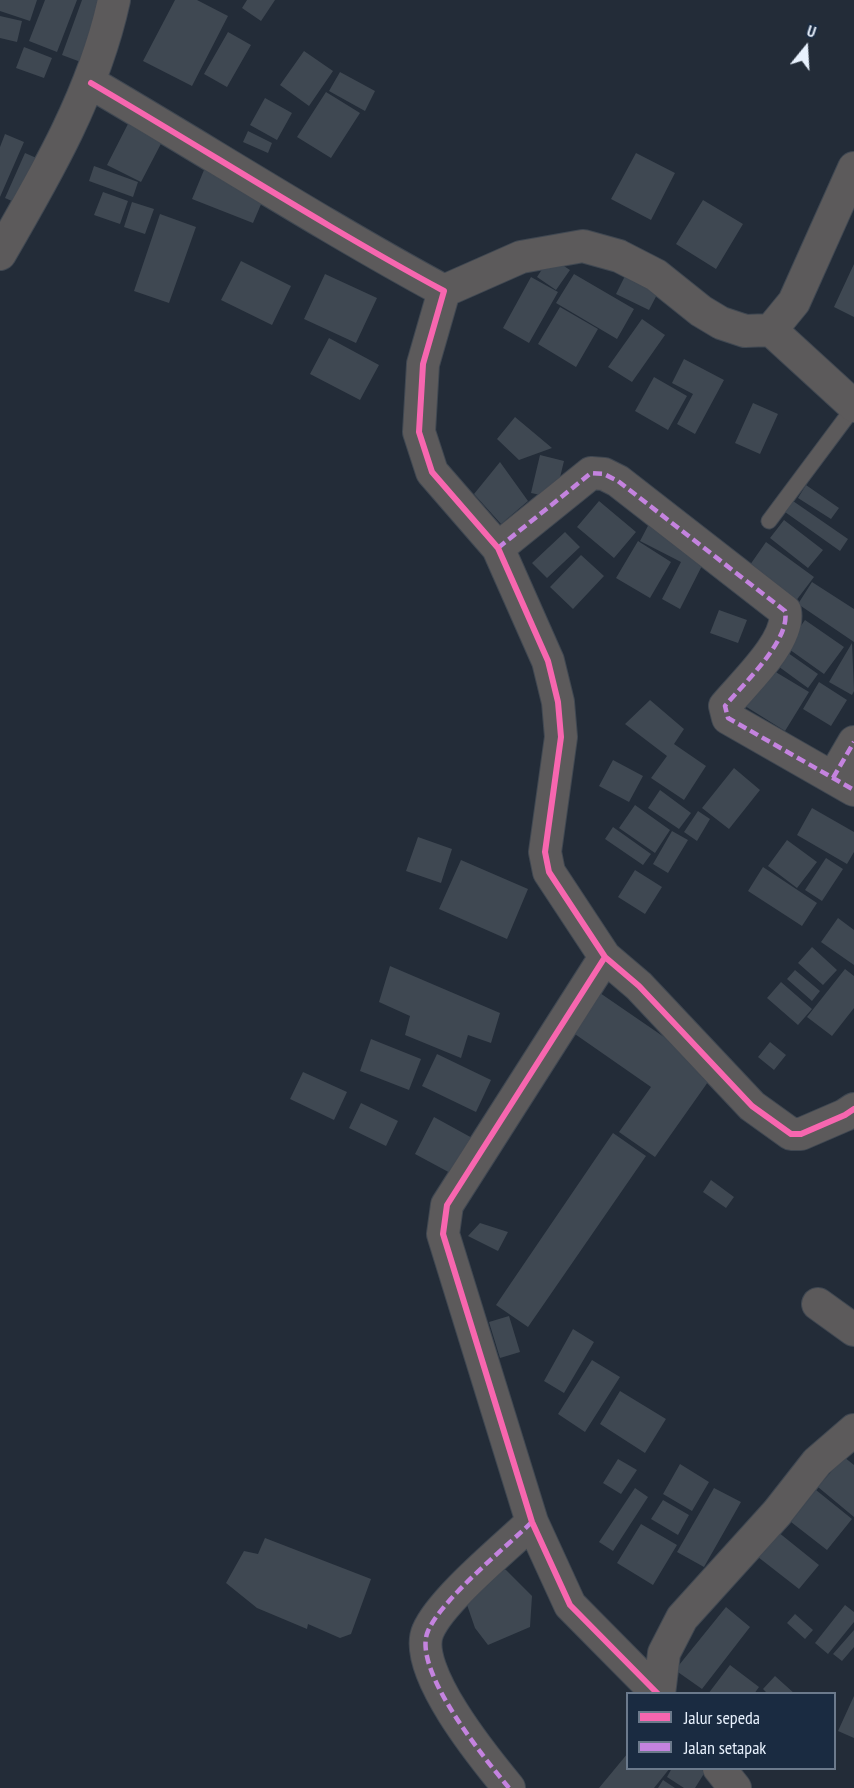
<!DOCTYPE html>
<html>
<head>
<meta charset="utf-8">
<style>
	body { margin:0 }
	#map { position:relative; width:854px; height:1788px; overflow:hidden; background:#232c38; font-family:"PT Sans Narrow",sans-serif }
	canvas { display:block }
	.legend { position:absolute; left:626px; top:1692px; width:210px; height:78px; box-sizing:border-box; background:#1a2b41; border:2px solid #6c7a8c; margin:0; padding:8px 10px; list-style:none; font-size:18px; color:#e8f1fd }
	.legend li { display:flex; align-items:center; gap:12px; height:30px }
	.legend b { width:30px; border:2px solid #6c7a8c }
	.north { position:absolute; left:776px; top:18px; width:60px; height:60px; -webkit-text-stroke:4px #1a2b41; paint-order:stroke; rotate:18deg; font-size:16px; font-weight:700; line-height:24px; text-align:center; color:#e8f1fd }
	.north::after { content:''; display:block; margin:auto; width:21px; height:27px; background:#e8f1fd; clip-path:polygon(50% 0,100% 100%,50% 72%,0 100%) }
</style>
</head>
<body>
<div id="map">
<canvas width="854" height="1788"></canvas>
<ul class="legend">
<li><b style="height:8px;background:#f766af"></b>Jalur sepeda</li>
<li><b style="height:8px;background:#c483df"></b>Jalan setapak</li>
</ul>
<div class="north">U</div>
</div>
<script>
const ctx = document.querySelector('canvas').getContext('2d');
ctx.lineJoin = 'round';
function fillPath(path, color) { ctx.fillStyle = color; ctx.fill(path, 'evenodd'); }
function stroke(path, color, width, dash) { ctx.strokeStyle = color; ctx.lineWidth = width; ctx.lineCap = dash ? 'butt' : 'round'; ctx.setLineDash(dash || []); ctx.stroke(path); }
fillPath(new Path2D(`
	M0 0H37L30 21 0 11Z
	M45 0H77L57 52 29 41Z
	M82 0H101L86 64 62 55Z
	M175 0H197L228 16 192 86 143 61Z
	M247 0H275L261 21 242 8Z
	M0 16 22 21 17 42 0 38Z
	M228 32 251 45 227 87 204 74Z
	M24 47 52 58 44 78 16 68Z
	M304 51 333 71 309 106 280 85Z
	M340 72 375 91 365 111 329 91Z
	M326 92 360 113 331 158 297 137Z
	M265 98 292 113 277 140 250 125Z
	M130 120 164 138 141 182 107 165Z
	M248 131 272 143 268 153 243 142Z
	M5 134 24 142 0 197V147Z
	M25 153 41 160 21 205 5 198Z
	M636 153 675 173 651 220 611 199Z
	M94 166 138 182 133 197 89 181Z
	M204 170 265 195 253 223 192 199Z
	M103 192 128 201 120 224 94 215Z
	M703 200 743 224 716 269 676 244Z
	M132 202 154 209 145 234 124 227Z
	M160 214 196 227 169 303 134 291Z
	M550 257 570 270 556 290 537 277Z
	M241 261 291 286 272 325 221 300Z
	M854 264V317L834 307Z
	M629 268 662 285 649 310 616 294Z
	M325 274 377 298 356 343 304 319Z
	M574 274 634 309 617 339 556 303Z
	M531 277 558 292 529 343 503 328Z
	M560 307 598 329 576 367 538 344Z
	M642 319 665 335 632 382 608 367Z
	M329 338 379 365 360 400 310 374Z
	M684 359 724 380 695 434 677 424 693 394 672 383Z
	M654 377 687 396 668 430 635 411Z
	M753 403 778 414 760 454 735 443Z
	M515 417 552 448 519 460 497 439Z
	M540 455 564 461 555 498 531 493Z
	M500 462 528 501 501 524 474 494Z
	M806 485 839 508 831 519 798 498Z
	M599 501 636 532 614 558 577 527Z
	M793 501 848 539 840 551 785 512Z
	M784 520 823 550 808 568 770 538Z
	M650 522 709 552 680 609 662 599 681 562 640 541Z
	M565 532 580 547 547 578 532 563Z
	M638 541 671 562 650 598 616 578Z
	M766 542 814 577 792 606 745 572Z
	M581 555 604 576 573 609 550 587Z
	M812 582 854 609V642L798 604Z
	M719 610 747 620 738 643 710 633Z
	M805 620 844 647 824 674 786 647Z
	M852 643 854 691 852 695 829 682Z
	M781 648 818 674 808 688 771 661Z
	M769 668 809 692 785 731 745 706Z
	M819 682 847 700 831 726 803 709Z
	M650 700 684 729 674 744 706 766 684 800 651 778 667 756 625 724Z
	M613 760 643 776 629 802 599 786Z
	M734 768 760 790 729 829 702 808Z
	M660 790 691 813 679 829 648 808Z
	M635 805 670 830 655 853 619 828Z
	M812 808 854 832V852L847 864 797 835Z
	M698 811 710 819 697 841 684 832Z
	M613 827 651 854 643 865 605 839Z
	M672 831 688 840 668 873 653 864Z
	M418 837 452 849 441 883 406 871Z
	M787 840 817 862 797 888 768 866Z
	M826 858 843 869 822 901 805 890Z
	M461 860 528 889 507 939 439 909Z
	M763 867 817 903 802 926 748 891Z
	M635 870 662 887 645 914 618 897Z
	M838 918 854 930V965L821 942Z
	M812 947 837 970 823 985 798 963Z
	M390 966 500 1013 491 1043 468 1035 461 1058 405 1035 410 1016 379 1002Z
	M845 969 854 976V1008L832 1036 807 1017Z
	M795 970 820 991 812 1001 787 979Z
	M781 982 812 1009 798 1025 767 998Z
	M600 993 715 1072 655 1157 619 1132 651 1087 572 1032Z
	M371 1039 421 1059 409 1090 360 1071Z
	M770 1042 786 1055 774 1070 758 1057Z
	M437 1054 491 1080 476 1112 422 1086Z
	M303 1072 347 1092 334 1120 290 1099Z
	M361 1103 398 1121 386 1146 349 1128Z
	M434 1117 474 1139 454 1175 415 1154Z
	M613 1133 646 1156 528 1327 496 1305Z
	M711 1180 734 1197 726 1208 703 1192Z
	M480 1223 508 1232 498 1251 468 1236Z
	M509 1316 520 1352 500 1358 489 1322Z
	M573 1329 594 1342 564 1393 544 1381Z
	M592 1360 620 1377 585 1432 558 1414Z
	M620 1391 666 1419 645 1453 600 1424Z
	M844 1457 854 1465V1517L818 1487Z
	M618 1459 637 1470 621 1494 603 1483Z
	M680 1464 709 1482 692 1511 663 1494Z
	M635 1488 648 1497 613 1551 599 1542Z
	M714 1488 741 1502 704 1567 677 1552Z
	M816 1490 852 1519 827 1550 791 1522Z
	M663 1500 689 1515 678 1535 651 1519Z
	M641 1524 677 1545 653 1585 617 1563Z
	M778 1532 819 1565 799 1589 758 1557Z
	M265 1538 371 1579 351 1634 340 1638 308 1624 307 1629 257 1608 226 1583 244 1551 258 1554Z
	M493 1565 506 1570 532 1596 530 1627 488 1645 475 1628 465 1599Z
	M845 1605 854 1612V1622L828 1654 815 1643Z
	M726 1607 750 1627 702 1689 675 1670Z
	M795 1614 813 1630 805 1639 787 1623Z
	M854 1630V1647L842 1661 833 1654Z
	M730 1665 759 1687 754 1694H708Z
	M775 1676 795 1694H768L763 1689Z
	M854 1696V1738L838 1731Z
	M628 1753V1768H670L654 1788H599Z
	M672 1768H699L705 1772 695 1788H684L667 1777Z
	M663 1780 675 1788H658Z`), '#3f4852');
const service = new Path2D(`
	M769 521 854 407`);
const minor = new Path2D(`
	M91 83C209 152 324 226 444 291L423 364 419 432 432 472 498 548 548 661 558 702 561 737 545 852 549 872 605 957 639 986 752 1106 791 1134H801L845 1115 854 1109
	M0 254C47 173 94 92 114 0
	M444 291 521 257 583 246 619 256 656 275 701 311 721 323 745 331 771 330 794 302 854 168
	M771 330 854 406
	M498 548 591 473 604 474 618 481 785 611C791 640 744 683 725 706L728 718 854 790
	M833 778 854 742
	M605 957 447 1205 443 1234 532 1522 570 1605 658 1694
	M818 1304 854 1330
	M659 1694 664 1653 682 1618 777 1513 817 1462 854 1430
	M719 1768 735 1788
	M509 1788C485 1759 411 1669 428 1631 441 1600 506 1547 532 1522`);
stroke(service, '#404852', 17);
stroke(minor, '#404852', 34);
stroke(service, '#5c5a5b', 15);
stroke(minor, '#5c5a5b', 32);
stroke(new Path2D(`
	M498 548 591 473 604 474 618 481 785 611C791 640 744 683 725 706L728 718 854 790
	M833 778 854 742
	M509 1788C485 1759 411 1669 428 1631 441 1600 506 1547 532 1522L533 1525`), '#c483df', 4.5, [9, 4.5]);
stroke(new Path2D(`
	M91 83C209 152 324 226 444 291L423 364 419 432 432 472 498 548 548 661 558 702 561 737 545 852 549 872 605 957 639 986 752 1106 791 1134H801L845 1115 854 1109
	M605 957 447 1205 443 1234 532 1522 570 1605 658 1694`), '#f766af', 6);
</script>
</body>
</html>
